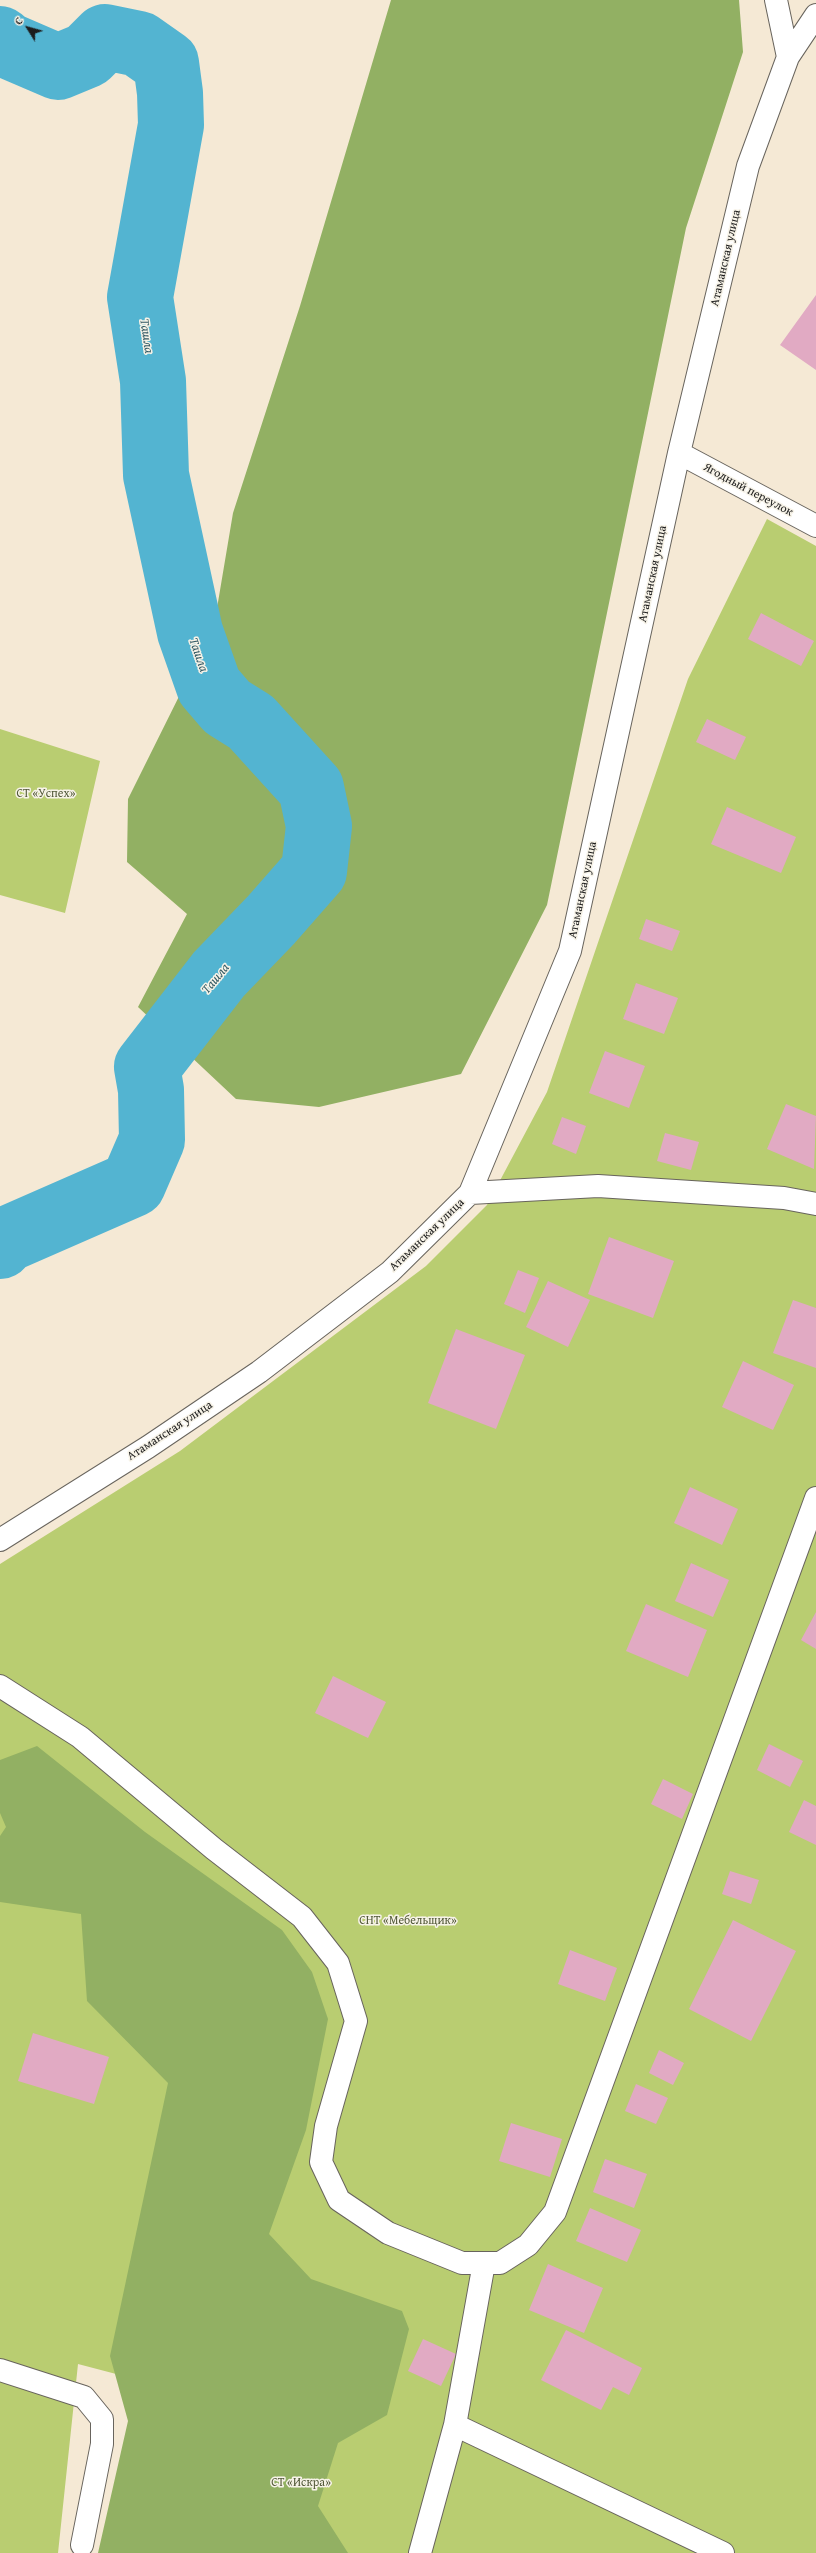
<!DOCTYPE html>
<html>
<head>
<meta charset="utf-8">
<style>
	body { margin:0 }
	#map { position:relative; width:816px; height:2553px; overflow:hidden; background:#f5e9d5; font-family:"Gentium Book Plus",serif }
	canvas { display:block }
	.north { position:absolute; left:8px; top:8px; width:40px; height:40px; -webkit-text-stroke:3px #f7f3e8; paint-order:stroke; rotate:307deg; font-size:11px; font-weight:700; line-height:16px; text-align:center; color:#1c1c1c }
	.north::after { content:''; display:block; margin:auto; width:14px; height:18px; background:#1c1c1c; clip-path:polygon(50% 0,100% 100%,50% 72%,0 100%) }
</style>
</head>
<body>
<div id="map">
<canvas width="816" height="2553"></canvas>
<div class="north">С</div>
</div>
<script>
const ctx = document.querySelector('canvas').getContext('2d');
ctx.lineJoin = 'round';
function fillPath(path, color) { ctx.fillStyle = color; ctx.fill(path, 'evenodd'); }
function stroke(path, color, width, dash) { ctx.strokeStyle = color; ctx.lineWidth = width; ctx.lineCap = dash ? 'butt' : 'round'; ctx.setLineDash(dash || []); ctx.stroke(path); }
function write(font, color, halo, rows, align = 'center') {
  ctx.font = font + ' "Gentium Book Plus",serif'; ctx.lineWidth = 3; ctx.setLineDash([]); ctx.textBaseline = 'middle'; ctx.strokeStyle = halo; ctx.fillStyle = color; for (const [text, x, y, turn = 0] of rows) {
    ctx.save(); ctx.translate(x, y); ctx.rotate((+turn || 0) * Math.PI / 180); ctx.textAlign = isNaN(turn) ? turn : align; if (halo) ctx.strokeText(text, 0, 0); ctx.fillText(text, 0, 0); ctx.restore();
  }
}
fillPath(new Path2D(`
	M767 519 816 546V2553H216L238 2406 78 2364 58 2553H0V1564L180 1451 426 1266 487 1205 547 1092 688 679Z
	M0 729 100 761 65 913 0 895Z`), '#b9cd71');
fillPath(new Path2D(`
	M391 0H739L743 52 686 228 547 905 461 1074 319 1107 236 1099 138 1007 187 914 127 862 128 799 214 626 233 513 300 306Z
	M37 1746 145 1832 282 1930 312 1972 328 2019 306 2130 269 2234 311 2279 402 2311 409 2329 387 2415 338 2443 318 2506 348 2553H98L128 2421 110 2356 168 2083 87 2001 81 1914 0 1902V1836L6 1827 0 1813V1760Z`), '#92b063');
stroke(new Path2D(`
	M0 39 7 45 58 67 87 55 105 37 139 44 166 63 170 93 171 125 140 297 153 381 156 475 190 632 209 686 227 707 251 722 311 788 319 826 314 871 271 920 219 974 147 1067 151 1090 152 1140 133 1184 5 1240 0 1246`), '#53b4d1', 66);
fillPath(new Path2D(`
	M816 295V370L780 345Z
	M761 613 814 641 801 666 748 639Z
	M707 719 746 737 735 760 696 742Z
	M727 807 796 837 781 873 711 844Z
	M646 919 680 931 672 951 639 939Z
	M636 983 678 998 664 1034 623 1019Z
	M605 1051 645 1066 629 1108 589 1093Z
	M786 1104 816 1116 814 1169 767 1149Z
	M562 1117 586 1126 576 1154 552 1144Z
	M665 1133 699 1142 691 1170 657 1161Z
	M609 1237 674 1261 653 1318 588 1294Z
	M518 1270 539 1278 525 1313 504 1304Z
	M548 1281 590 1300 568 1347 526 1327Z
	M793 1300 816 1308V1368L773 1353Z
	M456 1329 525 1355 496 1429 428 1403Z
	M743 1361 794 1385 773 1430 722 1407Z
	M690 1487 738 1509 722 1545 674 1523Z
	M691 1563 729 1580 713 1617 675 1601Z
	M646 1604 707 1630 688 1677 626 1651Z
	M816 1612V1649L801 1640Z
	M333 1676 386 1702 368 1738 315 1713Z
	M769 1744 803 1761 790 1787 757 1770Z
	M663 1779 693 1794 682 1819 651 1804Z
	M804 1800 816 1806V1845L789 1832Z
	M730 1871 759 1880 751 1904 722 1894Z
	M733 1920 796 1951 751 2041 689 2009Z
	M570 1950 617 1968 605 2001 558 1984Z
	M33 2033 109 2057 94 2104 18 2081Z
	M659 2050 684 2063 673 2085 649 2073Z
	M636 2084 668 2098 656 2124 625 2111Z
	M511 2123 562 2139 550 2177 499 2161Z
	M605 2159 647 2174 634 2208 593 2192Z
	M590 2208 641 2230 627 2262 576 2241Z
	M548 2264 603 2288 584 2333 529 2310Z
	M566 2330 642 2368 629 2395 613 2387 601 2410 541 2380Z
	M423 2339 456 2354 441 2386 408 2371Z`), '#e1aac3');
const minor = new Path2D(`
	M776 0 788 57
	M679 453 816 526
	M470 1193 598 1186 784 1198 816 1204
	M0 1540 148 1447 259 1372 390 1272 470 1193 570 951 679 453 748 166 788 57 816 15
	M0 1686 80 1737 214 1849 302 1917 338 1963 356 2021 326 2126 321 2162 339 2200 388 2233 462 2263H500L528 2245 555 2212 816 1498
	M0 2370 84 2397 102 2419V2444L82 2545
	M455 2425 723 2553
	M420 2553 455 2425 484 2263`);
stroke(minor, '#68645d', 24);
stroke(minor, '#fff', 22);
write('12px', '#1c1c1c', '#f7f3e8', [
	["Атаманская улица",726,258,-77],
	["Ягодный переулок",748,490,28],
	["Атаманская улица",653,574,-78],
	["Атаманская улица",583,890,-78],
	["Атаманская улица",427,1235,-44],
	["Атаманская улица",170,1431,-33]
]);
write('12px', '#535a3a', '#f7f3e8', [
	["СТ «Успех»",46,794],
	["СНТ «Мебельщик»",408,1921],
	["СТ «Искра»",301,2483]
]);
write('italic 13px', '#325964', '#f7f3e8', [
	["Ташла",146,336,82],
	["Ташла",198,655,71],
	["Ташла",216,979,-50]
]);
</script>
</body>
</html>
